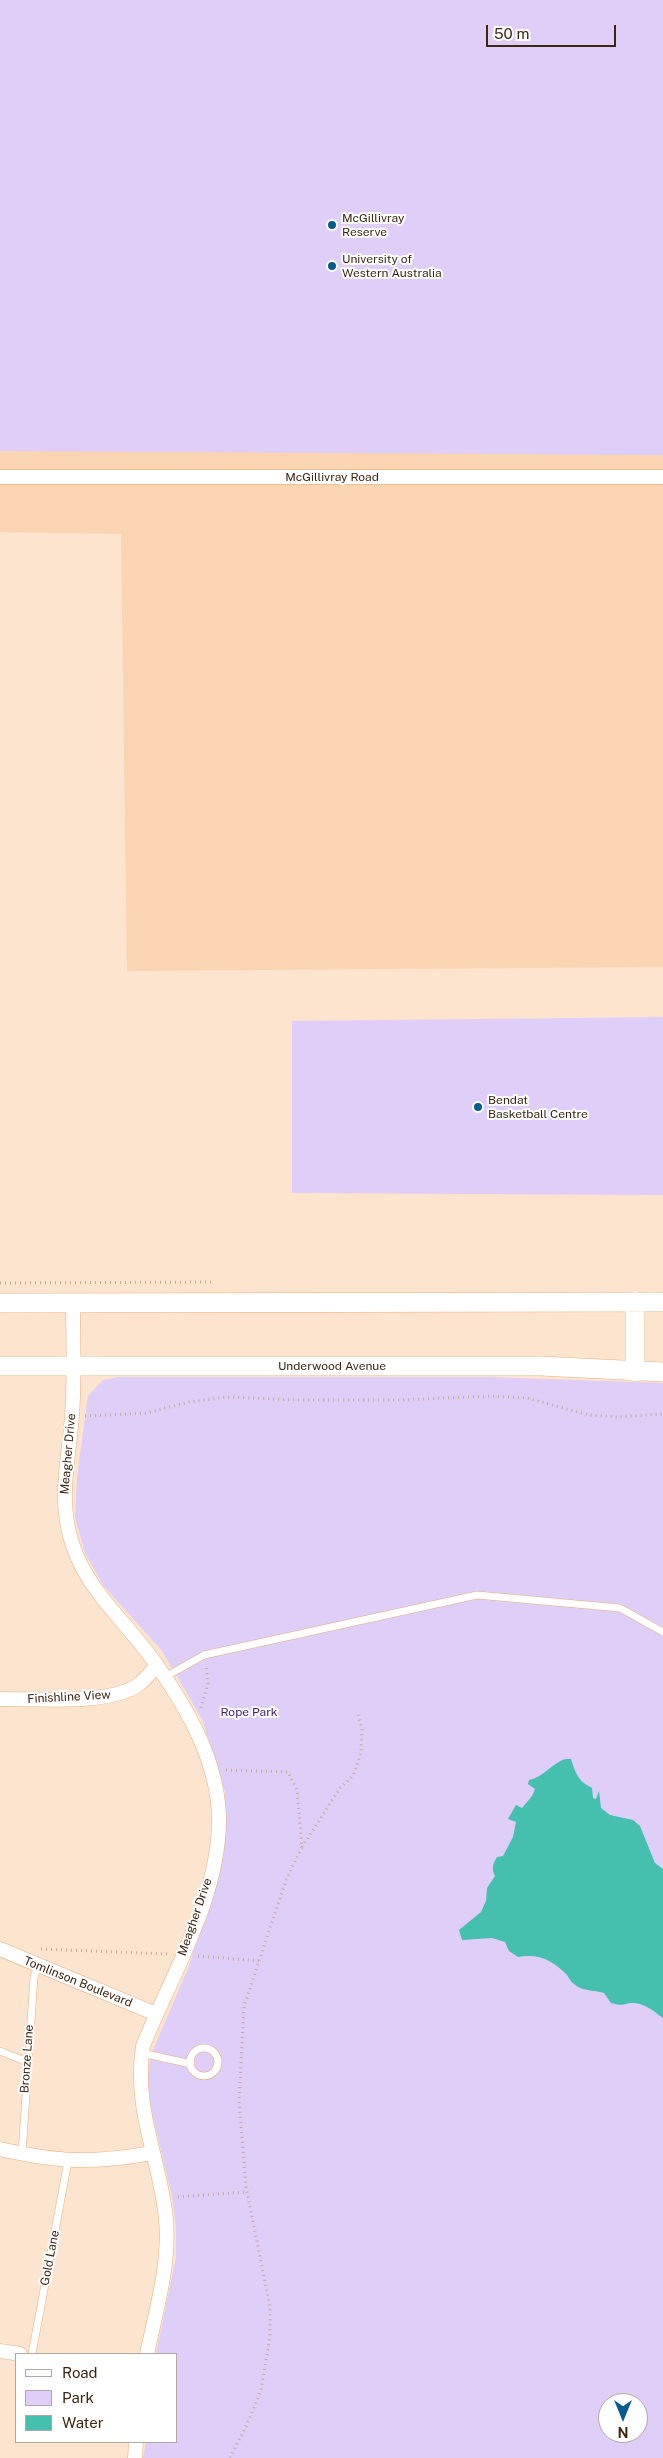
<!DOCTYPE html>
<html>
<head>
<meta charset="utf-8">
<style>
	body { margin:0 }
	#map { position:relative; width:663px; height:2458px; overflow:hidden; background:#fce4cf; font-family:"Public Sans",sans-serif }
	canvas { display:block }
	.legend { position:absolute; left:15px; top:2353px; width:162px; height:90px; box-sizing:border-box; background:#fff; border:1px solid #b1a9a0; margin:0; padding:6px 9px; list-style:none; font-size:15px; color:#3d2712 }
	.legend li { display:flex; align-items:center; gap:10px; height:25px }
	.legend b { width:25px; border:1px solid #b1a9a0 }
	.north { position:absolute; left:598px; top:2393px; width:50px; height:50px; box-sizing:border-box; background:#fff; border:1px solid #b1a9a0; border-radius:50%; rotate:180deg; font-size:14px; font-weight:700; line-height:20px; text-align:center; color:#3d2712 }
	.north::after { content:''; display:block; margin:auto; width:18px; height:22px; background:#055d8f; clip-path:polygon(50% 0,100% 100%,50% 72%,0 100%) }
	.scale { position:absolute; left:486px; top:25px; width:130px; height:22px; box-sizing:border-box; border:2px solid #3d2712; border-top:0; padding-left:6px; font-size:15px; line-height:18px; white-space:nowrap; color:#3d2712; -webkit-text-stroke:4px #fff; paint-order:stroke }
</style>
</head>
<body>
<div id="map">
<canvas width="663" height="2458"></canvas>
<ul class="legend">
<li><b style="height:6px;background:#fff"></b>Road</li>
<li><b style="height:14px;background:#decef8"></b>Park</li>
<li><b style="height:14px;background:#45bfae"></b>Water</li>
</ul>
<div class="north">N</div>
<div class="scale">50 m</div>
</div>
<script>
const ctx = document.querySelector('canvas').getContext('2d');
ctx.lineJoin = 'round';
function fillPath(path, color) { ctx.fillStyle = color; ctx.fill(path, 'evenodd'); }
function stroke(path, color, width, dash) { ctx.strokeStyle = color; ctx.lineWidth = width; ctx.lineCap = dash ? 'butt' : 'round'; ctx.setLineDash(dash || []); ctx.stroke(path); }
function write(font, color, halo, rows, align = 'center') {
  ctx.font = font + ' "Public Sans",sans-serif'; ctx.lineWidth = 4; ctx.setLineDash([]); ctx.textBaseline = 'middle'; ctx.strokeStyle = halo; ctx.fillStyle = color; for (const [text, x, y, turn = 0] of rows) {
    ctx.save(); ctx.translate(x, y); ctx.rotate((+turn || 0) * Math.PI / 180); ctx.textAlign = isNaN(turn) ? turn : align; if (halo) ctx.strokeText(text, 0, 0); ctx.fillText(text, 0, 0); ctx.restore();
  }
}
fillPath(new Path2D(`
	M0 0H663V967L127 971 121 534 0 532Z`), '#fbd4b2');
fillPath(new Path2D(`
	M0 0H663V455L0 451Z
	M663 1017V1195L292 1193V1021Z
	M118 1377H489L663 1383V2458H143L146 2442H176V2354H156L176 2257V2227L172 2196 151 2109 148 2081 150 2057 189 1966 225 1845V1792L202 1719 162 1651 103 1585 85 1553 75 1517 77 1477 88 1396 103 1380ZM608 2403H638V2433H608Z`), '#decef8');
fillPath(new Path2D(`
	M565 1759H571C575 1773 579 1782 592 1788L593 1798 596 1799 599 1791 601 1808 610 1815 633 1820 640 1826 655 1863 663 1869V2018C655 2012 644 2003 634 2003 623 2003 625 2007 611 2003L604 1993C594 1990 581 1991 574 1984 571 1982 569 1978 567 1975 553 1960 538 1953 518 1957L509 1951 505 1942 492 1938 462 1940 459 1930 481 1912 486 1901 487 1888 495 1876C491 1868 493 1864 497 1857L503 1856 513 1837 516 1822 508 1819 516 1805 522 1808 532 1796 535 1789 528 1784 529 1780C544 1777 551 1764 565 1759Z`), '#45bfae');
const service = new Path2D(`
	M165 1677 204 1655 477 1595 620 1608 663 1632
	M190 2062a14 14 0 1 1 28 0a14 14 0 1 1-28 0Z
	M0 2051 27 2062
	M142 2053 191 2064
	M22 2154 34 1977 38 1966
	M32 2354 68 2161`);
const minor = new Path2D(`
	M0 477H663
	M73 1302C73 1340 75 1378 72 1415 69 1461 57 1500 73 1546 89 1594 131 1626 158 1667 189 1711 218 1763 219 1818 220 1896 171 1976 143 2046 133 2110 160 2158 166 2219 170 2265 156 2310 147 2354
	M0 1699C35 1699 110 1705 138 1685 145 1680 151 1672 157 1665
	M0 1949 156 2014
	M0 2149C60 2162 91 2164 152 2153
	M0 2351 20 2354
	M135 2458 136 2442`);
const secondary = new Path2D(`
	M0 1303 663 1302
	M0 1366H541L663 1372
	M635 1372V1302`);
stroke(service, '#e7ae7b', 8);
stroke(minor, '#e7ae7b', 15);
stroke(secondary, '#e7ae7b', 20);
stroke(new Path2D(`
	M0 1283 215 1282
	M85 1416 146 1413 189 1402 227 1397 297 1400H401L490 1396 527 1398 589 1415 616 1417 663 1414
	M201 1708 208 1684 206 1665
	M226 1770 288 1772 297 1790 302 1847 286 1880 244 2006 239 2101 246 2187 270 2307V2336L261 2390 248 2422 230 2458
	M302 1847 340 1788 353 1776 361 1753 362 1730 357 1711
	M41 1949 167 1954
	M198 1956 260 1961
	M178 2197 247 2192`), '#c2aa95', 3, [1, 4]);
stroke(service, '#fff', 7);
stroke(minor, '#fff', 14);
stroke(secondary, '#fff', 19);
for (const [x, y, r, color] of [
	[332,225,5,"#055d8f"],
	[332,266,5,"#055d8f"],
	[478,1107,5,"#055d8f"]
]) { const dot = new Path2D(); dot.arc(x, y, r, 0, 2 * Math.PI); ctx.fillStyle = color; ctx.fill(dot); stroke(dot, '#fff', 2); }
write('12px', '#3d2712', '#fff', [
	["McGillivray",342,218],
	["Reserve",342,232],
	["University of",342,259],
	["Western Australia",342,273],
	["Bendat",488,1100],
	["Basketball Centre",488,1114]
], 'left');
write('12px', '#3d2712', '#fff', [
	["McGillivray Road",332,477],
	["Underwood Avenue",332,1366],
	["Meagher Drive",68,1454,-85],
	["Finishline View",69,1697,-3],
	["Meagher Drive",195,1917,-71],
	["Tomlinson Boulevard",78,1982,22],
	["Bronze Lane",27,2059,-86],
	["Gold Lane",50,2258,-79]
]);
write('12px', '#451970', '#fff', [
	["Rope Park",249,1712]
]);
</script>
</body>
</html>
